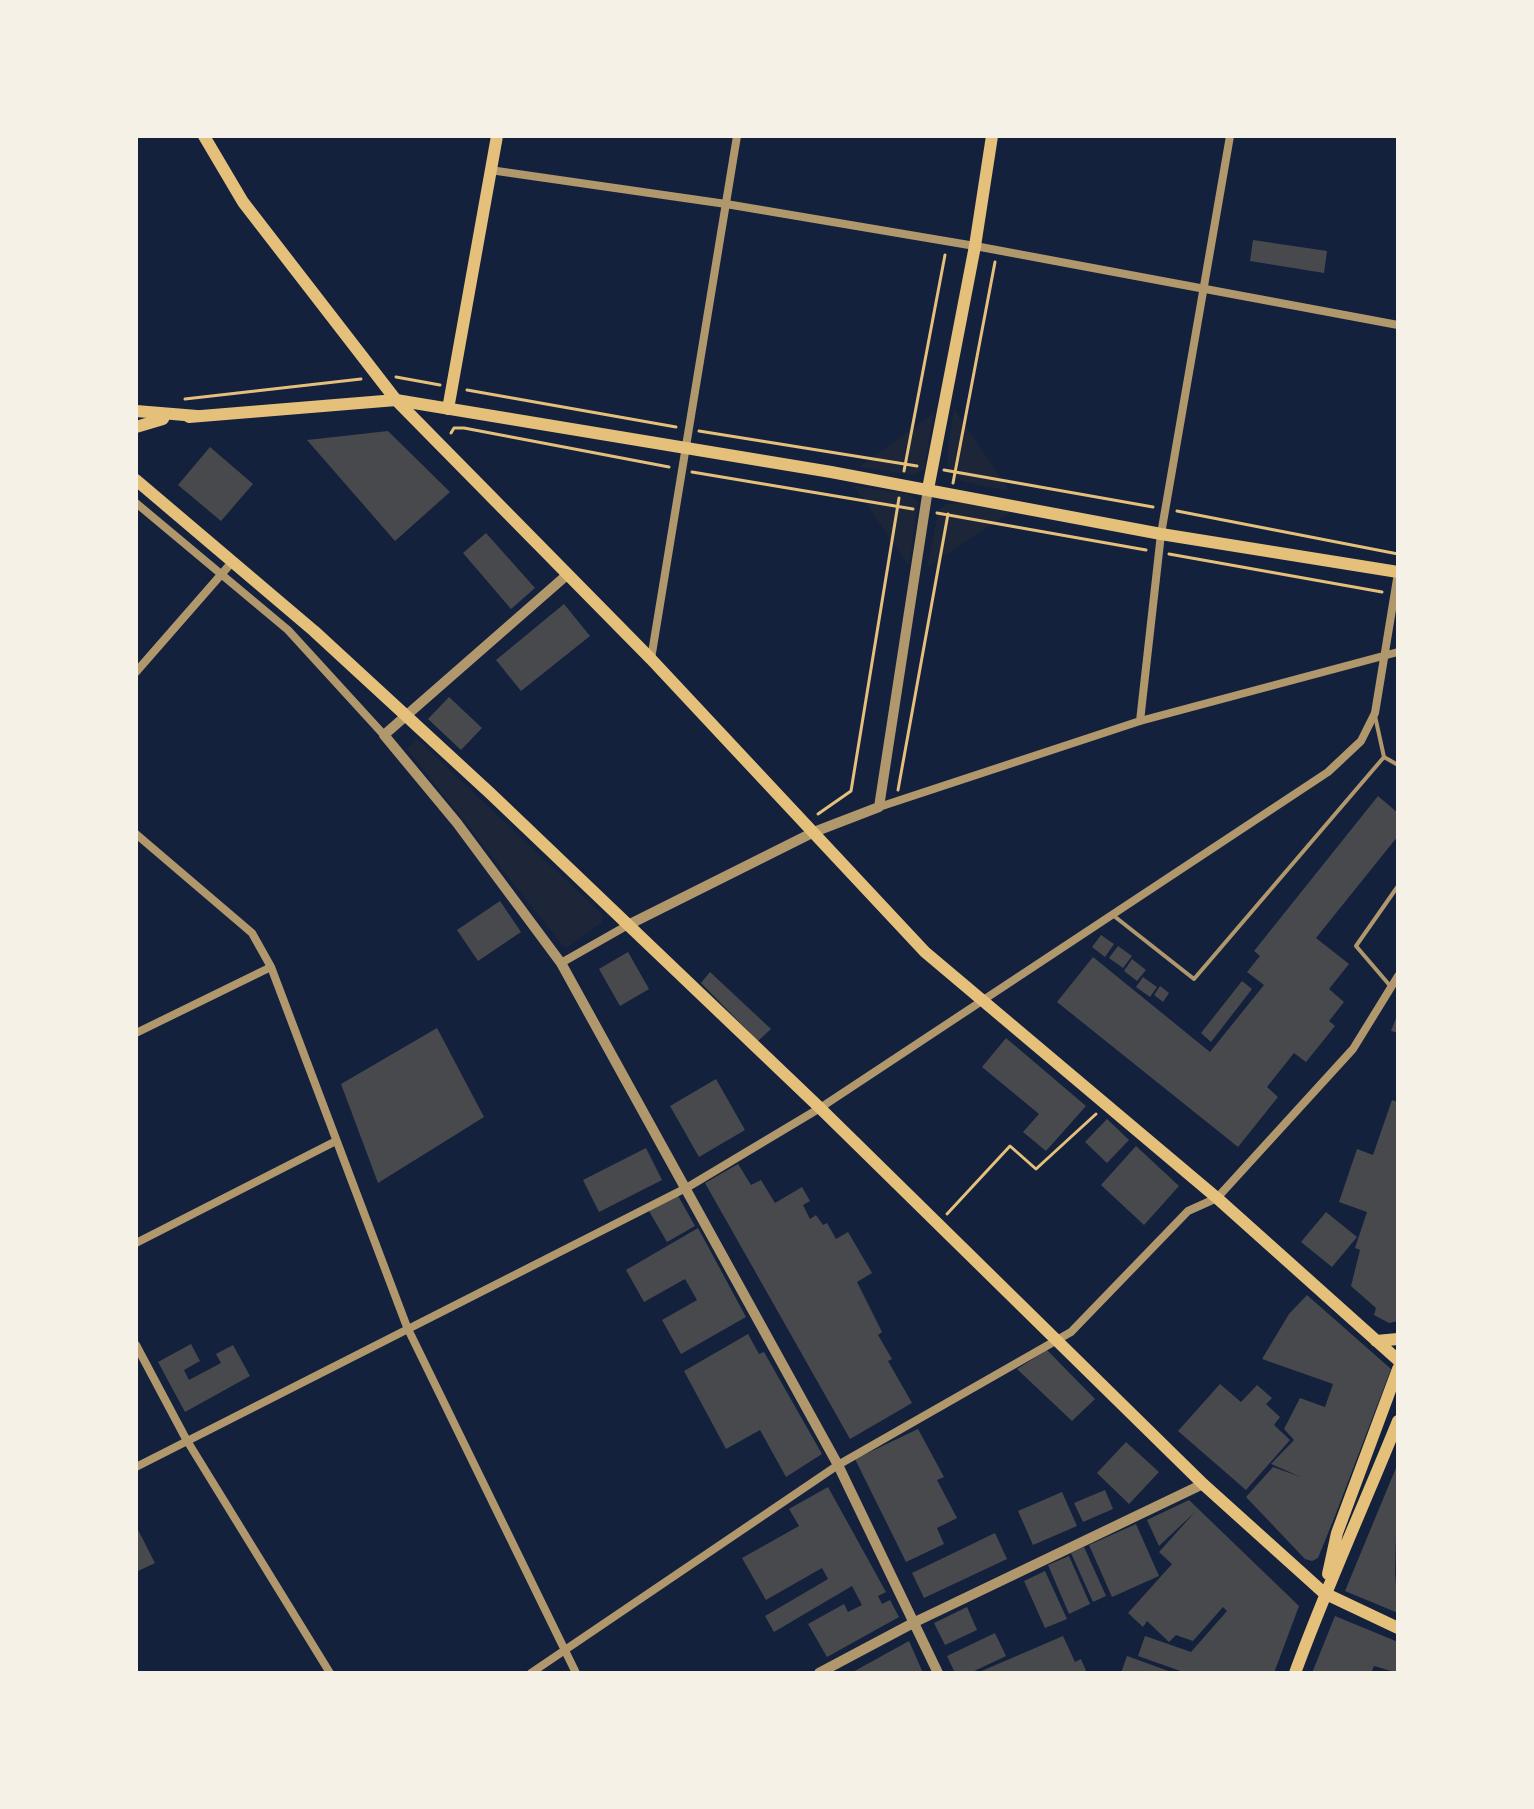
<!DOCTYPE html>
<html>
<head>
<meta charset="utf-8">
<style>
	body { margin:0 }
	#map { position:relative; width:1534px; height:1809px; overflow:hidden; background:#14213d; font-family:"Open Sans",sans-serif }
	canvas { display:block }
	.frame { position:absolute; inset:0; border:138px solid #f6f1e7; pointer-events:none }
</style>
</head>
<body>
<div id="map">
<canvas width="1534" height="1809"></canvas>
<div class="frame"></div>
</div>
<script>
const ctx = document.querySelector('canvas').getContext('2d');
ctx.lineJoin = 'round';
function fillPath(path, color) { ctx.fillStyle = color; ctx.fill(path, 'evenodd'); }
function stroke(path, color, width, dash) { ctx.strokeStyle = color; ctx.lineWidth = width; ctx.lineCap = dash ? 'butt' : 'round'; ctx.setLineDash(dash || []); ctx.stroke(path); }
fillPath(new Path2D(`
	M954 409 1010 491C939 478 942 481 954 409Z
	M934 413 924 469 913 475 859 467Z
	M854 486 908 494 918 502 909 566Z
	M962 503 1011 512 927 567 939 509 947 504Z
	M416 738 602 914V922L568 947 563 946 407 749Z`), '#1d2539');
fillPath(new Path2D(`
	M1253 240 1327 251 1324 273 1250 261Z
	M388 431 450 492 395 541 307 440Z
	M210 447 253 484 221 521 178 485Z
	M486 533 535 588 511 609 463 553Z
	M564 604 590 636 521 691 496 660Z
	M449 697 482 728 461 750 428 719Z
	M1378 796 1398 813V836L1316 938 1349 964 1329 989 1344 1002 1329 1021 1335 1026 1306 1062 1294 1053 1267 1087 1278 1097 1238 1147 1057 1002 1093 957 1210 1052 1264 985 1247 972 1260 956 1254 951Z
	M500 901 521 932 478 961 457 930Z
	M1101 935 1114 944 1105 957 1092 947Z
	M1118 946 1132 956 1123 968 1109 958Z
	M628 952 649 989 620 1006 599 969Z
	M1132 959 1146 970 1137 981 1124 971Z
	M710 972 771 1029 758 1041 701 983Z
	M1143 977 1157 987 1150 997 1136 987Z
	M1242 981 1252 989 1211 1042 1201 1033Z
	M1160 986 1169 993 1163 1002 1154 995Z
	M1398 1013V1033L1391 1031Z
	M437 1028 484 1117 378 1183 341 1084Z
	M1006 1038 1086 1106 1046 1151 1023 1132 1039 1114 982 1067Z
	M716 1079 745 1130 699 1157 670 1106Z
	M1392 1100 1398 1102V1321L1389 1323 1374 1315 1376 1308 1351 1286 1360 1250 1355 1248 1367 1212 1339 1202 1357 1149 1373 1155Z
	M1107 1119 1129 1140 1107 1163 1085 1142Z
	M1136 1146 1179 1186 1144 1225 1101 1185Z
	M646 1148 662 1180 599 1212 583 1180Z
	M738 1164 751 1185 761 1180 775 1203 802 1187 810 1201 803 1205 810 1219 816 1215 823 1225 827 1223 836 1239 848 1232 872 1273 857 1282 882 1332 878 1335 892 1359 888 1361 912 1403 850 1439 705 1183Z
	M677 1194 695 1226 667 1242 649 1211Z
	M1326 1212 1357 1237 1332 1267 1301 1242Z
	M698 1228 746 1317 681 1354 662 1320 697 1300 685 1279 644 1302 626 1270Z
	M1307 1295 1391 1369 1335 1516 1318 1558 1312 1561 1305 1559 1246 1497 1273 1467 1301 1477 1271 1464 1294 1440 1284 1429 1300 1398 1325 1407 1333 1384 1262 1359 1289 1314Z
	M748 1334 759 1354 764 1352 822 1454 786 1477 760 1430 726 1449 684 1371Z
	M191 1344 200 1361 184 1370 189 1380 221 1363 216 1354 233 1345 250 1376 185 1412 158 1362Z
	M1047 1350 1095 1399 1072 1421 1017 1369Z
	M1220 1384 1241 1402 1257 1385 1272 1398 1266 1404 1280 1417 1274 1425 1290 1440 1246 1490 1178 1431Z
	M918 1429 944 1477 937 1480 957 1518 937 1528 944 1544 906 1562 855 1459Z
	M1126 1442 1159 1472 1129 1504 1097 1473Z
	M1398 1463 1395 1572 1398 1613 1345 1591Z
	M828 1487 886 1592 878 1596 882 1604 890 1600 899 1617 827 1657 808 1624 844 1604 848 1612 862 1605 852 1586 774 1632 765 1616 828 1579 822 1568 766 1600 742 1558 799 1526 789 1509Z
	M1105 1490 1113 1509 1083 1522 1074 1503Z
	M1062 1492 1077 1526 1033 1545 1018 1511Z
	M1189 1500 1299 1606 1274 1673H1186L1138 1656 1145 1636 1191 1652 1227 1611 1223 1607 1193 1641 1176 1635 1169 1642 1147 1621 1143 1627 1128 1613 1172 1564 1159 1552 1195 1512 1159 1546 1147 1520Z
	M1136 1524 1159 1576 1112 1597 1089 1545Z
	M136 1526 155 1563 136 1572Z
	M995 1533 1007 1559 924 1598 912 1573Z
	M1084 1547 1106 1596 1093 1602 1071 1553Z
	M1069 1556 1090 1604 1069 1614 1048 1565Z
	M1045 1571 1067 1619 1045 1628 1024 1581Z
	M967 1607 977 1630 945 1645 934 1623Z
	M1335 1616 1398 1642V1673L1374 1666 1371 1673H1312Z
	M995 1633 1006 1656 970 1673H955L947 1656Z
	M1063 1636 1075 1662 1081 1659 1087 1673H977Z
	M909 1641 923 1673H851Z
	M1127 1656 1174 1673H1121Z`), '#48494c');
stroke(new Path2D(`
	M396 377 440 385
	M467 390 676 427
	M185 399 361 379
	M699 431 917 466
	M451 433 454 428H464L669 467
	M944 470 1153 507
	M904 471 945 255
	M692 472 913 509
	M953 483 995 262
	M1177 511 1398 554
	M937 513 1146 550
	M1169 554 1382 592
	M898 790 948 514
	M818 814 851 791 899 498
	M947 1214 1010 1146 1036 1169 1096 1114`), '#e5c07b', 3);
stroke(new Path2D(`
	M1375 716 1384 757
	M1114 916 1194 979 1384 757 1398 765
	M1392 988 1356 946 1398 886`), '#b1986c', 4);
stroke(new Path2D(`
	M490 170 726 204 975 246 1398 325
	M136 503 288 630 384 735
	M651 659 737 136
	M136 672 233 561
	M1140 721 1161 534 1230 136
	M879 807 1140 721 1398 652
	M136 834 252 933 271 967 407 1327 576 1673
	M561 963 628 925
	M136 1033 271 967
	M136 1243 336 1141
	M136 1345 186 1439 330 1673
	M136 1467 688 1187 820 1108 1328 772 1361 741 1375 713 1398 573
	M531 1673 838 1465 1071 1332 1188 1211 1217 1198 1353 1049 1398 976`), '#b1986c', 8);
stroke(new Path2D(`
	M568 574 384 735 457 823 561 963 838 1465 938 1673
	M628 925 814 832 879 807 928 489
	M819 1673 915 1622 1203 1484`), '#b1986c', 10);
stroke(new Path2D(`
	M448 409 497 136
	M189 417 396 400 831 472 1161 534 1398 572
	M928 489 975 246 992 136`), '#e5c07b', 12);
stroke(new Path2D(`
	M204 136 243 202 396 400 651 659 925 952 1217 1198 1398 1360
	M136 411 197 416
	M136 427 163 419
	M136 480 314 631 491 794 820 1108 1203 1484 1324 1593 1398 1628
	M1376 1341 1398 1339
	M1328 1574 1337 1533 1398 1369
	M1295 1673C1326 1588 1364 1505 1398 1421`), '#e5c07b', 12);
</script>
</body>
</html>
